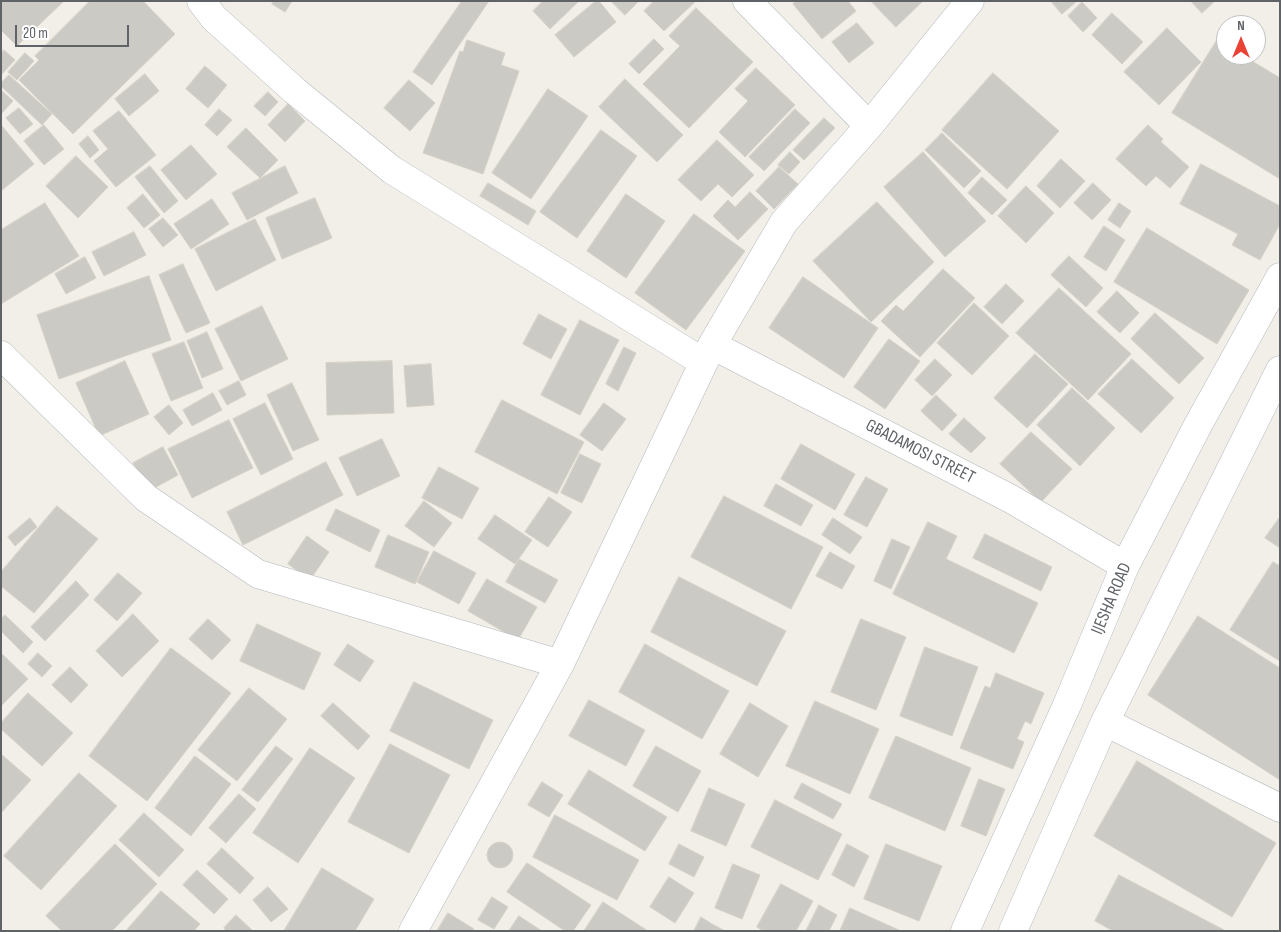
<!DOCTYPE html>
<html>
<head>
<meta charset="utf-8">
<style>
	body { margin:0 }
	#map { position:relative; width:1281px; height:932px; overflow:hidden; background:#f1efe8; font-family:"Sofia Sans Condensed",sans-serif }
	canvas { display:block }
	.frame { position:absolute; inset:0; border:2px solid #5f6368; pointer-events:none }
	.north { position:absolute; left:1216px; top:15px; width:50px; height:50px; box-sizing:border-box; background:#fff; border:1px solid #bfc1c3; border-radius:50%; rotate:0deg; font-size:14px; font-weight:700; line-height:20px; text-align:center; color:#5f6368 }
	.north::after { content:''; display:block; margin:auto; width:18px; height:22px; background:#ea4335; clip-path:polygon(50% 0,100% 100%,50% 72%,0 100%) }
	.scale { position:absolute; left:15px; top:25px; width:114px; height:22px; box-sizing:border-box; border:2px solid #5f6368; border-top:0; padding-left:6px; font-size:15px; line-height:18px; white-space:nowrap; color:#5f6368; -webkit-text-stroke:4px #fff; paint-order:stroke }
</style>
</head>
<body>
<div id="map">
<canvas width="1281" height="932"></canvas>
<div class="frame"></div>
<div class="north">N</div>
<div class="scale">20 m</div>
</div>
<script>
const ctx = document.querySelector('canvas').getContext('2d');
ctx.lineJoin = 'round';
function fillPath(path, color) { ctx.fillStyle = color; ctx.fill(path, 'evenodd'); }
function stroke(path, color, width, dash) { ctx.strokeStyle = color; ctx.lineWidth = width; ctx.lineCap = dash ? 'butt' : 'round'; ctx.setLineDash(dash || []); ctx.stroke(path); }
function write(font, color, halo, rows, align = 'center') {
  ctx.font = font + ' "Sofia Sans Condensed",sans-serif'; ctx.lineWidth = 4.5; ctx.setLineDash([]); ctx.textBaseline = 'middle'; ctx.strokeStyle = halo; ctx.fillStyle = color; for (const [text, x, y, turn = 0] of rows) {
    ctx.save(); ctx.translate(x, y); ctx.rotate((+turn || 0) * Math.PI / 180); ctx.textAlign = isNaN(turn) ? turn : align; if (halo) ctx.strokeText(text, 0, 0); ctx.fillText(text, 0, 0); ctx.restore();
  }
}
const building = new Path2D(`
	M1 1H64L17 46 1 30Z
	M90 1H143L175 34 73 134 19 80 39 60 35 56Z
	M274 1H292L285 12 272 4Z
	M462 1H489L432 85 413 72Z
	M543 1H579L550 29 533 11Z
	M596 1H599L616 22 574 57 555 35Z
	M611 1H639L625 15Z
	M654 1H696L664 31 644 11Z
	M796 1H848L856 11 822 39 793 4Z
	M871 1H923L896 27Z
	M1051 1H1077L1062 14Z
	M1191 1H1215L1202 13Z
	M1082 2 1097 18 1083 32 1068 16Z
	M696 8 753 62 689 128 643 84 680 46 669 36Z
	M1112 13 1143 42 1122 64 1092 35Z
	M857 23 874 43 849 63 832 42Z
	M1167 28 1201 62 1159 105 1124 72Z
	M654 39 664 49 639 74 629 64Z
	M467 40 505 53 501 65 519 71 483 174 423 153 460 51 463 52Z
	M1217 40 1226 45V55H1242L1280 78V179L1172 113Z
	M4 50 15 60 1 75V53Z
	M25 53 34 61 17 80 8 72Z
	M205 66 227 85 208 108 186 89Z
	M756 68 795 105 745 157 719 132 748 101 735 89Z
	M993 73 1059 131 1007 189 942 130Z
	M145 74 159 91 129 116 115 99Z
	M9 75 52 114 42 125 1 86V83Z
	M625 79 683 135 657 162 599 107Z
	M409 80 435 103 410 131 384 108Z
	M548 89 588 116 531 199 492 173Z
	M1 90 13 101 1 114Z
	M268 92 278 102 265 116 254 106Z
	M288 104 305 121 285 142 268 125Z
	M19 108 33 124 20 134 6 118Z
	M219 109 232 120 217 136 205 125Z
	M795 109 810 123 764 171 749 157Z
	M119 111 156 155 116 187 94 161 108 149 93 131Z
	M824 118 835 128 804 160 793 150Z
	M1 125 34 164 1 191Z
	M44 125 64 149 44 165 24 141Z
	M1148 125 1163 139 1161 142 1189 167 1170 188 1156 176 1146 186 1116 159Z
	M246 128 278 160 260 178 227 147Z
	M601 130 637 156 577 238 540 212Z
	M942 133 981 171 964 188 925 150Z
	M88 136 99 150 90 158 79 144Z
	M717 140 754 175 732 197 718 184 701 201 678 180Z
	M191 145 217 174 186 200 161 170Z
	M790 152 800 162 789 174 778 165Z
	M923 152 986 221 945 257 884 187Z
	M76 156 108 187 78 218 46 186Z
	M1061 159 1085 181 1060 208 1037 186Z
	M1201 164 1280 206V224L1260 260 1232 245 1238 234 1180 204Z
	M150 166 178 201 164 213 135 177Z
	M285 166 298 193 247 220 232 193Z
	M779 167 798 184 774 209 756 191Z
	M982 177 1007 200 992 215 968 193Z
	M488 183 536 211 528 225 480 196Z
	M1093 183 1111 200 1092 220 1074 203Z
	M1026 186 1054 213 1026 243 998 216Z
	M750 192 768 209 738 240 713 216 728 200 735 207Z
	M143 194 160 215 144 228 127 208Z
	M626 194 665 221 626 278 587 251Z
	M315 198 332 238 282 259 266 218Z
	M212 199 229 224 191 249 174 224Z
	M877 202 934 262 871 322 813 261Z
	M45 203 79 256 1 304V230Z
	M1119 203 1131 211 1120 228 1108 220Z
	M694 214 745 251 686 330 635 293Z
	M163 218 178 235 163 247 149 229Z
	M255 219 276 260 216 291 195 249Z
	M1104 226 1125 240 1106 271 1084 257Z
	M1147 228 1249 290 1217 344 1114 282Z
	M134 232 146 255 104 276 92 252Z
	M1069 256 1103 288 1086 307 1051 275Z
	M85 257 96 278 66 294 55 274Z
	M183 264 210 323 186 333 159 275Z
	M943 269 975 298 920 357 881 321 896 305 903 311Z
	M149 276 171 340 59 379 37 315Z
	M803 277 878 328 844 378 769 328Z
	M1006 284 1024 301 1002 324 984 307Z
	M1059 288 1131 354 1088 400 1016 333Z
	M1117 291 1139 313 1120 333 1097 312Z
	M974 303 1009 336 972 375 937 343Z
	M262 306 288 359 241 381 215 329Z
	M1155 313 1204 358 1179 384 1131 339Z
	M539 314 567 329 551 359 523 344Z
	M580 320 619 340 580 415 541 395Z
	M207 332 223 369 202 378 187 341Z
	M889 339 920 361 885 409 854 387Z
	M184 342 203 388 171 401 152 354Z
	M624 347 636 353 618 391 606 384Z
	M1035 354 1068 384 1027 428 994 398Z
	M935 359 952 375 932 396 915 380Z
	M1132 359 1174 398 1141 433 1098 394Z
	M125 361 149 414 99 436 76 383Z
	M392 361 394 413 327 415 326 363Z
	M431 364 434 405 407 407 404 366Z
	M239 381 246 395 227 405 219 391Z
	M292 383 319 440 293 451 267 395Z
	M1072 388 1115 428 1080 466 1037 425Z
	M213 393 222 410 192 426 183 410Z
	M936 395 957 415 942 431 921 411Z
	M502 400 584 442 557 494 475 452Z
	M265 403 293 459 261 475 233 419Z
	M604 403 626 419 602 451 580 435Z
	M169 405 183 423 169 435 154 417Z
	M964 418 986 438 971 453 949 434Z
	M229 420 253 468 192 498 168 449Z
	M1031 432 1072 469 1041 502 1000 464Z
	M382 439 400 476 357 496 339 458Z
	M801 444 855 474 835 510 781 479Z
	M163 447 178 475 149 491 133 463Z
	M580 454 601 464 582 503 561 493Z
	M326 462 343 495 243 545 227 512Z
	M439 467 479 488 462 519 422 498Z
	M866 477 888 489 867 527 844 515Z
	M776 484 813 505 801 526 764 506Z
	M724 496 823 547 791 609 691 557Z
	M549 497 572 512 548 547 525 532Z
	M424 501 452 523 434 547 405 526Z
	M57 506 98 539 34 613 1 586V572Z
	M336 509 380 530 370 552 326 530Z
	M495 515 532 540 515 564 478 539Z
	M1280 517V548L1265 538Z
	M30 518 37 527 15 546 8 537Z
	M833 518 862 537 850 554 822 535Z
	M928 522 957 536 946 559 1038 603 1014 653 893 594Z
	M985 534 1052 567 1041 591 973 558Z
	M388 535 429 552 415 584 375 567Z
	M307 536 329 552 310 580 288 564Z
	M892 539 910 547 891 589 874 581Z
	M434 551 476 573 459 604 417 582Z
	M830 552 855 566 842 589 816 576Z
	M519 559 558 580 545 603 506 582Z
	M1273 562 1280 566V661L1230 630Z
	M118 573 142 593 117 621 94 600Z
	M679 577 786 631 757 686 651 632Z
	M487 579 537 607 518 640 468 611Z
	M76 581 89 595 45 641 31 627Z
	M133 614 159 641 122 677 96 651Z
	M5 615 33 642 23 653 1 631V619Z
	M1198 616 1280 668V780L1148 695Z
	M208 619 231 640 212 660 189 639Z
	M861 619 906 637 876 710 831 692Z
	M257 624 321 653 304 690 240 661Z
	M348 644 374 661 360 682 334 665Z
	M645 644 729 691 702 739 619 692Z
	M925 647 978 667 952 736 900 716Z
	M171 648 231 693 147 801 89 756Z
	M1 653 28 679 1 706Z
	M38 653 52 666 42 677 28 664Z
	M70 667 88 685 71 703 52 685Z
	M996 673 1044 693 1031 724 1025 721 1017 739 1024 742 1013 769 960 748 985 686 990 688Z
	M414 682 493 720 469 769 390 731Z
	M249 688 287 719 237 781 198 750Z
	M28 693 73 733 42 766 1 729V723Z
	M589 700 645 730 626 766 569 736Z
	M815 701 879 729 850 794 786 766Z
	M333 703 370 736 358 750 321 716Z
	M750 703 788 726 758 777 720 754Z
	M896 736 971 768 945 831 869 798Z
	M390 744 450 775 409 853 348 822Z
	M276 746 293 759 258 802 242 790Z
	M656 746 701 771 678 812 633 786Z
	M310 748 355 778 298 863 253 833Z
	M1 754 31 780 1 813Z
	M195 756 231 784 191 836 155 808Z
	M1137 761 1276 843 1232 917 1094 836Z
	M589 770 667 817 645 851 568 804Z
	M79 773 117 806 41 890 4 856Z
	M979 779 1005 789 986 836 961 826Z
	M542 782 563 795 549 817 528 805Z
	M802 783 842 804 833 819 794 798Z
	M709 788 745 804 726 846 691 831Z
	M239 794 256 809 226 843 209 828Z
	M775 800 842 834 818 880 751 847Z
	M144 813 184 850 159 877 119 840Z
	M555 815 639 860 617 900 533 857Z
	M487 855a13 13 0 1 1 26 0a13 13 0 1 1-26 0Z
	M115 844 157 884 112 931H62L46 916Z
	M679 844 704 857 694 877 669 864Z
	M847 844 869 856 854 887 832 875Z
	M886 844 942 866 919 921 864 899Z
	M222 848 254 878 240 894 207 864Z
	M527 863 591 905 573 931H565L507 892Z
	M733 864 760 875 742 919 715 908Z
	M322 868 374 899 355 931H284Z
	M197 870 228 899 214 914 183 885Z
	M1119 875 1226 931H1113L1095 921Z
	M669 877 694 893 675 923 650 907Z
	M781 884 813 901 796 931H763L757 927Z
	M268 887 288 909 271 922 253 900Z
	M161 891 200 924 194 931H126Z
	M492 897 508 907 494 929 478 920Z
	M603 902 648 931H584Z
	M819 905 837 915 829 931H806Z
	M850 908 901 931H840Z
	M448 913 474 929 473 931H437Z
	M236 915 253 931H226L224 928Z
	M519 916 542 931H509Z
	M701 917 712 924 725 931H694Z`);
fillPath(building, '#cccac5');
stroke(building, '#d6d1c6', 1);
const street = new Path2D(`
	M201 1 214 18 295 91 392 170 703 362
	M747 1 869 126
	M712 345 1011 499 1125 566
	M1 355 146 498 258 574 560 664
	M1105 722 1280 808
	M413 931 560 664 712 345 784 222 869 126 970 1`);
const secondary = new Path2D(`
	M965 931 1067 705 1125 566 1198 425 1280 277
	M1013 931 1105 722 1280 370`);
stroke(street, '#b5b8bc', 29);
stroke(secondary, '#b6babf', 29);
stroke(street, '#fff', 28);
stroke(secondary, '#fff', 28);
write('18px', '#5f6368', '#fff', [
	["GBADAMOSI STREET",920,452,27],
	["IJESHA ROAD",1112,599,-67]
]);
</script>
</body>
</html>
